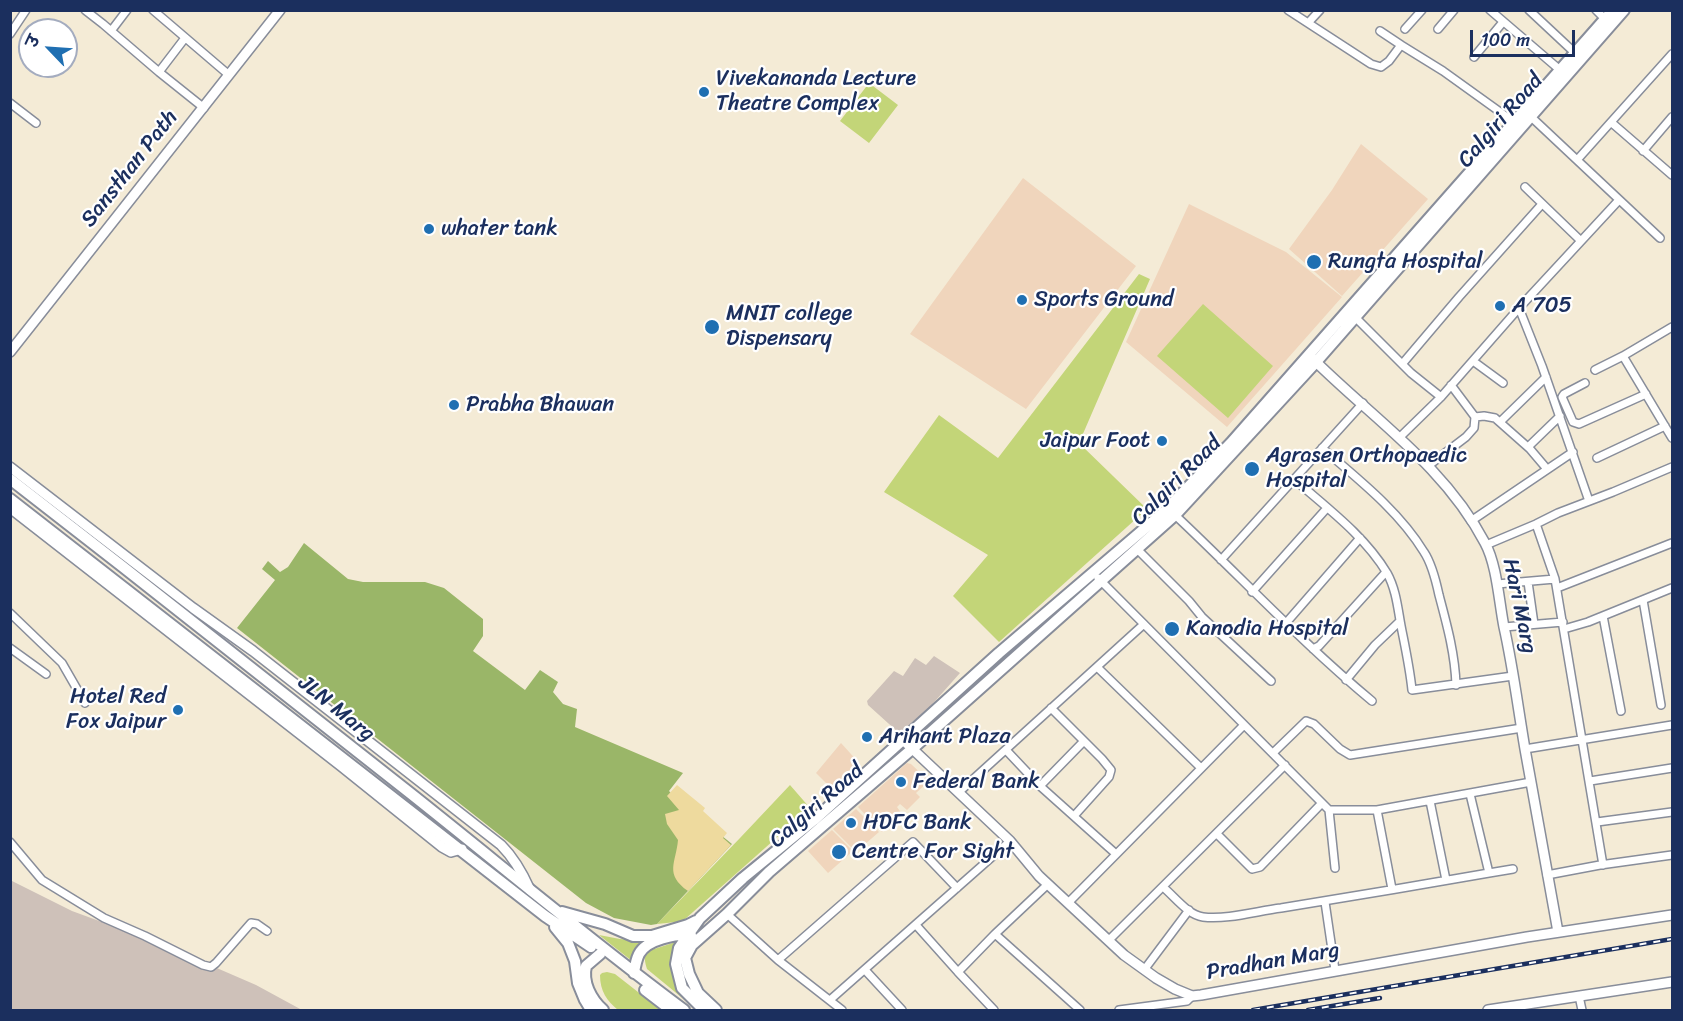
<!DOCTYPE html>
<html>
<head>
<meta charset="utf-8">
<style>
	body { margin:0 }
	#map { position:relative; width:1683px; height:1021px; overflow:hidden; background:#f4ebd6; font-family:Sriracha,"Playpen Sans Deva",sans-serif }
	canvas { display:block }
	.frame { position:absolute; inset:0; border:12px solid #1b2f5e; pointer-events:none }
	.north { position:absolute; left:18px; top:18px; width:60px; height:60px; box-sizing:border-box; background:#fff; border:2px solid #a4acbf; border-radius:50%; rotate:295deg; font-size:16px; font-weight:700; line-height:24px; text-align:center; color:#1b2f5e }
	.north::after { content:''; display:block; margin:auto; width:21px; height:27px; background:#1f6fb2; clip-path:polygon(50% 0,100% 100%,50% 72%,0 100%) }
	.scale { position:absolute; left:1470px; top:30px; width:105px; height:27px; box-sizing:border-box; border:3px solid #1b2f5e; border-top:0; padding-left:8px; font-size:18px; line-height:21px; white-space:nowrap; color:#1b2f5e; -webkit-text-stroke:4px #fff; paint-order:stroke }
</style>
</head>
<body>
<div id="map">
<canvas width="1683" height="1021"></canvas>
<div class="frame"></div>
<div class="north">उ</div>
<div class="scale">100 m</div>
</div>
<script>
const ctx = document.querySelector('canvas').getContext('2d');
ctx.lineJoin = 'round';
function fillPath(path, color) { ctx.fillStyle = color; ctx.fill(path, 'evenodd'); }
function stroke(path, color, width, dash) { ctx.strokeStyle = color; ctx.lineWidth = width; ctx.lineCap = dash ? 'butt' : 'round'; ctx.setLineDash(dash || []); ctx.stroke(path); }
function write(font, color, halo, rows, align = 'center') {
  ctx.font = font + ' Sriracha,sans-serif'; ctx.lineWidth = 4.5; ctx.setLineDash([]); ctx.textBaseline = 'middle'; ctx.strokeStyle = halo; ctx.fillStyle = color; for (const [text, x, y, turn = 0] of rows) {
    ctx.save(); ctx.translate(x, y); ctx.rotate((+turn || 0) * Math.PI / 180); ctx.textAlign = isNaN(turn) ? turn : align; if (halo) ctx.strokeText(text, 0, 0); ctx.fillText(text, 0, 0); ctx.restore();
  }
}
fillPath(new Path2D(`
	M1361 144 1428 199 1342 296 1289 249 1332 190Z
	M1023 178 1136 266 1026 409 910 334Z
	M1189 204 1286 252 1342 297 1227 427 1126 342Z
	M841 743 860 764 832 789 816 773Z
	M907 763 911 764 929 781 916 793 920 797 907 810 900 804 897 807 902 814 882 832 858 807Z
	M856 809 879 832 856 852 833 829Z
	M832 830 853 851 828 873 808 851Z`), '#f0d5bc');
fillPath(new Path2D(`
	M934 656 960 673 928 709 899 733 868 705 867 701 894 671 903 676 915 658 926 665Z
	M10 880 72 911 159 943 256 985 302 1010H11Z`), '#cec1b9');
fillPath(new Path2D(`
	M869 83 898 105 869 143 840 121Z
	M1139 274 1150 279 1079 443 1147 509 999 642 953 596 988 555 884 492 939 415 998 458Z
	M1203 304 1273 366 1228 418 1157 356Z
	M790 785 810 808 684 920 676 922 657 924 740 838Z
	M599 935 620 939 646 941C636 946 634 949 632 961Z
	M676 942C674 949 670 957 671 966 672 983 690 998 700 1010H697L647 969C645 962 643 956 648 951Z
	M607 972 615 974 661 1010H618C607 1001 600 991 600 975L602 973Z`), '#c3d578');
fillPath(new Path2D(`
	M304 543 348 579 363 582H425L444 588 483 619V636L473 651 525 690 540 670 558 682 553 692 563 704 577 709 575 727 683 773 669 791 680 802 732 844 657 924 651 925 614 918 586 903 237 628 275 580 262 569 268 561 280 572 288 567Z`), '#9ab668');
fillPath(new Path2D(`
	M677 785 705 808 703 811 727 833 723 838 731 845 688 891C664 874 676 863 678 840L667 824 665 814 679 810 667 796Z`), '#eeda9e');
const street = new Path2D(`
	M85 10 103 24 159 72 204 108
	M153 10 229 75
	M1288 10 1371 64 1381 67 1389 61 1401 45 1443 71 1514 122
	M1490 10 1560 70
	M1529 10 1575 53
	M1596 10 1605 19
	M1308 23 1320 10
	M1405 29 1422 10
	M1438 29 1454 10
	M111 31 127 10
	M1380 31 1401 45
	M10 34 26 10
	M1474 57 1503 22
	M159 72 185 38
	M10 103 36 123
	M1528 114 1660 238
	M1612 123 1672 175
	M1643 151 1672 117
	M1577 160 1672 54
	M1525 187 1581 241
	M1519 308 1542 366 1589 501
	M1355 317 1411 373 1441 397
	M1623 356 1672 438
	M1473 361 1503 383
	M1403 363 1459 297 1542 204
	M1595 370 1623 356 1672 327
	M1585 383 1564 394 1562 397 1573 422 1579 424 1646 394
	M1475 417 1484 416 1495 418 1530 449 1547 469
	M1500 422 1546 377
	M1400 437 1441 397 1519 308 1619 200
	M1528 447 1560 416
	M1322 448C1358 479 1399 511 1424 552 1432 564 1436 581 1439 595 1447 625 1455 654 1456 685
	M1597 458 1665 426
	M1428 466 1466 437 1474 428 1475 417 1451 385
	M1294 479C1327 508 1364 535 1387 573 1397 591 1398 612 1402 631 1406 651 1410 670 1412 690L1513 676
	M1175 515C1241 577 1302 643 1372 701
	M1471 521 1573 452
	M1536 524 1555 579 1603 865
	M1486 545 1536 524 1558 513 1613 492 1672 467
	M1137 549 1189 601 1202 617 1271 681
	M1221 560 1363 403
	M1098 578 1329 810H1377L1531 782
	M1528 582 1534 624
	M1497 584 1555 579
	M1557 588 1672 543
	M1252 592 1327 508
	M1643 600 1661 705
	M10 613 62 663 85 703
	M1603 616 1621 711
	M1286 623 1360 538
	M1504 627 1563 622
	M1564 629 1588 622 1672 588
	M10 648 46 674
	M1313 649 1319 646 1386 572
	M1097 667 1201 768
	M1346 680 1375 645 1400 621
	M1051 708 1102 759 1111 770 1109 777 1074 816
	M1525 749 1672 725
	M1006 750 1040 786 1116 854
	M1273 753 1306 721 1314 724 1340 749 1350 755 1522 728
	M1590 781 1672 768
	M1040 786 1084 741
	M959 792 1144 624
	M1430 801 1446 880
	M1329 810 1335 868
	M1377 810 1392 889
	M1597 822 1672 812
	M1217 834 1252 869 1260 867 1322 803
	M10 842 42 880 104 918 145 936 203 965 211 967 216 963 251 923 257 924 267 931
	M1489 873 1513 869
	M1547 875 1600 865 1672 855
	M1163 887C1175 897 1188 915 1203 917 1227 920 1257 911 1281 908 1350 897 1420 885 1489 873L1470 794
	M1325 902 1335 970
	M1068 903 1244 725
	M727 914 778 960 842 1010
	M916 925 958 972
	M995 934 1080 1010
	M1109 940 1285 765
	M778 960 913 842 957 888
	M865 970 902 1010
	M1144 970 1189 910
	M1579 996 1582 1010
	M830 1000 1010 841
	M994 1010 958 972 995 934 1048 884
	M1119 1010 1187 1001 1192 996`);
const secondary = new Path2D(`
	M10 352 280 10
	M1312 358C1372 418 1444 465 1485 543 1497 565 1499 602 1504 627 1513 667 1518 708 1525 749 1536 810 1547 871 1558 932
	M10 467 193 608 253 651 501 845C514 858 522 872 530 890
	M10 508 341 766 442 847 451 852 462 849
	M903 740 1010 841 1039 876 1124 955 1156 978 1175 989 1192 996 1201 995 1527 937 1672 915
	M1488 1010 1672 982`);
const primary = new Path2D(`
	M10 479C144 583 278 688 410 793 502 866 591 941 684 1010
	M10 499 545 916 591 947
	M562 912 605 924 633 936H652L688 925 696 921
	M555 927 568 943 575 961 578 983 585 1000 591 1010
	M600 954 586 966C582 982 591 999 603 1010
	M634 973C635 966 636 960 639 954 647 939 676 934 691 935
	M645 990 671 1010
	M704 1010 682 988 676 964 679 948 700 918 743 878 814 820 999 653 1164 512 1231 443 1613 10
	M716 1010 698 993 689 974 685 958 692 945 727 914 769 872 912 749 1175 515 1316 362 1624 10`);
stroke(street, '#888d9a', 10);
stroke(secondary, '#888d9a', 12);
stroke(primary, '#888d9a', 14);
stroke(street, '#fff', 7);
stroke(secondary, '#fff', 9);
stroke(primary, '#fff', 10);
const rail = new Path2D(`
	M1253 1010 1672 939
	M1308 1010 1380 998`);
stroke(rail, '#1b2f5e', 4.5);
stroke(rail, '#fff', 2, [7]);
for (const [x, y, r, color] of [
	[704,92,6,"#1f6fb2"],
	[429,229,6,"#1f6fb2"],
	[1314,262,8,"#1f6fb2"],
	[1022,300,6,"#1f6fb2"],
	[1500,306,6,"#1f6fb2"],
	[712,327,8,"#1f6fb2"],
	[454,405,6,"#1f6fb2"],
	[1162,441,6,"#1f6fb2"],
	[1252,469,8,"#1f6fb2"],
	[1172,629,8,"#1f6fb2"],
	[178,710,6,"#1f6fb2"],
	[867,737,6,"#1f6fb2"],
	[901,782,6,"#1f6fb2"],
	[851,823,6,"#1f6fb2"],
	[839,852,8,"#1f6fb2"]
]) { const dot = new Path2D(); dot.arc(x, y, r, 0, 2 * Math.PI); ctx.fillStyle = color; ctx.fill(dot); stroke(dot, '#fff', 2); }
write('22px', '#1b2f5e', '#fff', [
	["Vivekananda Lecture",716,79],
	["Theatre Complex",716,104],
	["whater tank",441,229],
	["Rungta Hospital",1328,262],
	["Sports Ground",1034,300],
	["A 705",1512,306],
	["MNIT college",726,314],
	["Dispensary",726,339],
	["Prabha Bhawan",466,405],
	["Jaipur Foot",1150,441,"right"],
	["Agrasen Orthopaedic",1266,456],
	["Hospital",1266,481],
	["Kanodia Hospital",1186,629],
	["Hotel Red",166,697,"right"],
	["Fox Jaipur",166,722,"right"],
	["Arihant Plaza",879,737],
	["Federal Bank",913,782],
	["HDFC Bank",863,823],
	["Centre For Sight",852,852]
], 'left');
write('22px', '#1b2f5e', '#fff', [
	["Calgiri Road",1501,121,-49],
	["Sansthan Path",130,169,-52],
	["Calgiri Road",1177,481,-45],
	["Hari Marg",1519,606,78],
	["JLN Marg",336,709,39],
	["Calgiri Road",817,806,-41],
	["Pradhan Marg",1273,962,-10]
]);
</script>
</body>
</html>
